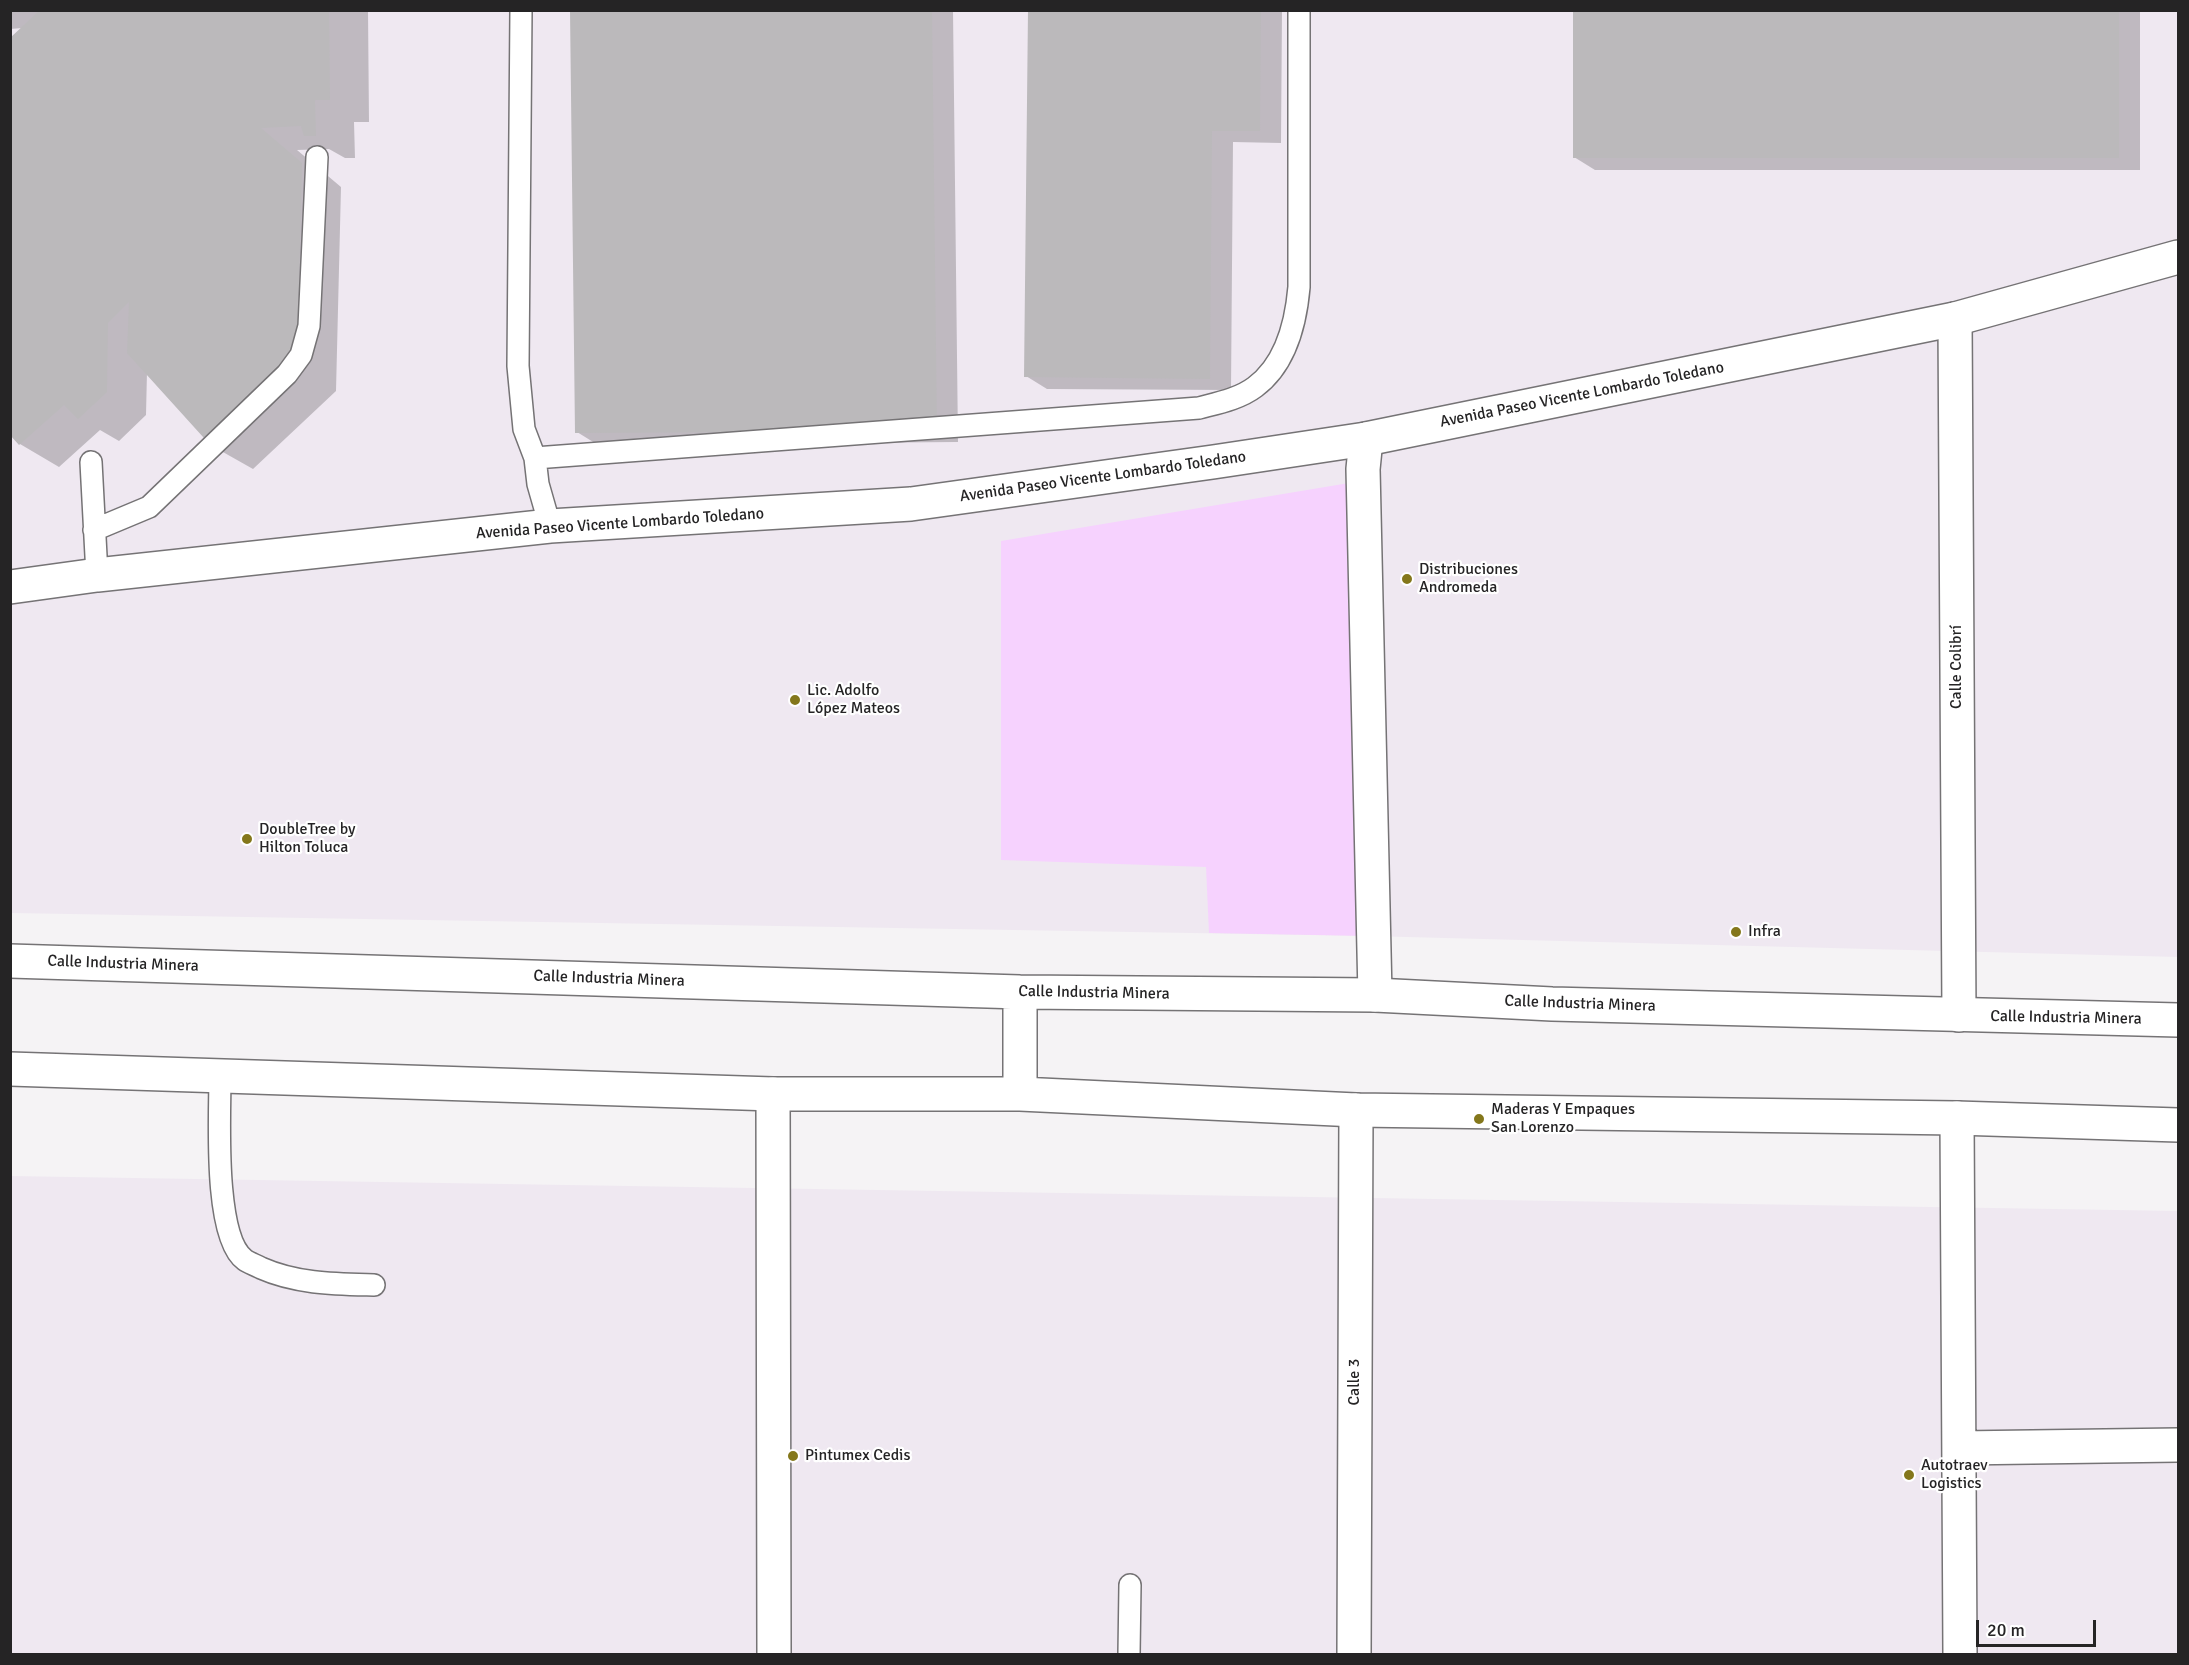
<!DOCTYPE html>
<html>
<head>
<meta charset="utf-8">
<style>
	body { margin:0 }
	#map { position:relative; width:2189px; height:1665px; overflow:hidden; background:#f5f3f5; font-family:Signika,sans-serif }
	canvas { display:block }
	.frame { position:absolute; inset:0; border:12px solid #252425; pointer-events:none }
	.scale { position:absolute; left:1976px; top:1620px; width:120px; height:27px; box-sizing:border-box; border:3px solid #252425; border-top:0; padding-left:8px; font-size:18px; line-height:21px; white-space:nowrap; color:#252425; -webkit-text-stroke:4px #fff; paint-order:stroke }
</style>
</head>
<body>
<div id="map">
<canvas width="2189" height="1665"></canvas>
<div class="frame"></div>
<div class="scale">20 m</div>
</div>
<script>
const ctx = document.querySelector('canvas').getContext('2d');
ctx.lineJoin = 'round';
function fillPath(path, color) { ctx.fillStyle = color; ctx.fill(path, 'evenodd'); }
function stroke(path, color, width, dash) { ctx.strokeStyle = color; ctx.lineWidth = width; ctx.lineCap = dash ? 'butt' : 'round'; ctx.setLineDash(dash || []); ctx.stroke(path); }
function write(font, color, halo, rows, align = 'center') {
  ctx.font = font + ' Signika,sans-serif'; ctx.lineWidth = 4.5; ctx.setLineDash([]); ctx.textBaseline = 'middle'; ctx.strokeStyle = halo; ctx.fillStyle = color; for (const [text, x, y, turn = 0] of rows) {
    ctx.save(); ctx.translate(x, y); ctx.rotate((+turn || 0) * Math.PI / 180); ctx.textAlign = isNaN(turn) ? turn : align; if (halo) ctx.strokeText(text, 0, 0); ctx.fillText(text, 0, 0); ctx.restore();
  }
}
fillPath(new Path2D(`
	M11 11H2178V957L1368 936 11 913Z
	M10 1176 2178 1211V1654H11Z`), '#efe8f1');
fillPath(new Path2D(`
	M1349 483 1368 936 1209 933 1206 867 1001 860V541Z`), '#f6d2fe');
fillPath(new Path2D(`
	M10 10H368L369 122H354L355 158H345L329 149 297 150 341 187 336 391 253 469 214 447 147 372 146 415 119 441 100 430 59 467 20 444 23 28 10 29Z
	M572 10H953L958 442 598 445 577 432Z
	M1029 10H1282L1281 143 1233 142 1231 390 1047 389 1026 376Z
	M1574 10H2140V170H1595L1574 157Z`), '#0003');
fillPath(new Path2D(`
	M40 10H329L330 100H315L316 136H304L301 126 261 128 302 163 297 369 213 448 127 353 129 302 108 323 107 392 78 419 64 405 19 445 10 435V38Z
	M570 10H932L937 431 575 433Z
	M1028 10H1261L1260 131H1212L1210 379 1024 377Z
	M1573 10H2119V158H1573Z`), '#bbb9bb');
const service = new Path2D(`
	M521 10 518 366 524 429 535 458 538 484 550 526
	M535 458 1199 408C1218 403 1239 399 1255 387 1286 364 1296 322 1299 287V10
	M91 462 97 575
	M94 530 149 507 287 374 301 355 309 326 317 157
	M220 1076C220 1114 213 1237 245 1260 249 1263 256 1265 261 1268 297 1284 336 1284 374 1285
	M1129 1654 1130 1585`);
const minor = new Path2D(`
	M1955 319 1959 1015
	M1366 439 1363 469 1375 995
	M773 1094 774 1654
	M1957 1118 1960 1654
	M1959 1448 2178 1445
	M1354 1654 1356 1110`);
const secondary = new Path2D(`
	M10 587 97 575 550 526 911 504 1213 462 1366 439 1955 319 2178 257
	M10 961 1020 992 1375 995 1552 1004 2178 1020
	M10 1069 773 1094H1020L1356 1110 1957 1118 2178 1125
	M1020 1094V992`);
stroke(service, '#757375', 24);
stroke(minor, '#757375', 36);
stroke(secondary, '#757375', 36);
stroke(service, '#fff', 21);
stroke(minor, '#fff', 33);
stroke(secondary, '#fff', 33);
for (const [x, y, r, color] of [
	[1407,579,6,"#84771b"],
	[795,700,6,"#84771b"],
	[247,839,6,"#84771b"],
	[1736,932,6,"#84771b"],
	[1479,1119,6,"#84771b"],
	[793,1456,6,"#84771b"],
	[1909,1475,6,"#84771b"]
]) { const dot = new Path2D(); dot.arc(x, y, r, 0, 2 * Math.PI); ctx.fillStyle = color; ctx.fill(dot); stroke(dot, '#fff', 2); }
write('16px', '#252425', '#fff', [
	["Avenida Paseo Vicente Lombardo Toledano",1582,395,-11],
	["Avenida Paseo Vicente Lombardo Toledano",1103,477,-8],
	["Avenida Paseo Vicente Lombardo Toledano",620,524,-4],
	["Calle Colibrí",1957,667,-90],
	["Calle Industria Minera",123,964,2],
	["Calle Industria Minera",609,979,2],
	["Calle Industria Minera",1094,993,1],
	["Calle Industria Minera",1580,1004,2],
	["Calle Industria Minera",2066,1018,1],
	["Calle 3",1355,1382,-90]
]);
write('16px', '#252425', '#fff', [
	["Distribuciones",1419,570],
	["Andromeda",1419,588],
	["Lic. Adolfo",807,691],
	["López Mateos",807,709],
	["DoubleTree by",259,830],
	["Hilton Toluca",259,848],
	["Infra",1748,932],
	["Maderas Y Empaques",1491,1110],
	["San Lorenzo",1491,1128],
	["Pintumex Cedis",805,1456],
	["Autotraev",1921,1466],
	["Logistics",1921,1484]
], 'left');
</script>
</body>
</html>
